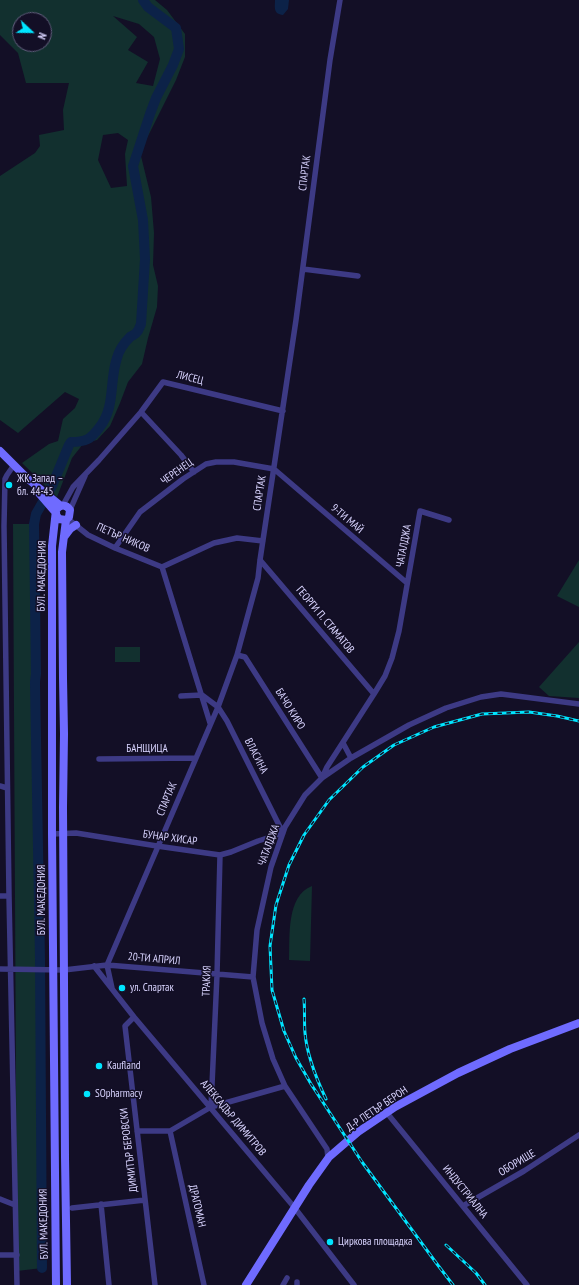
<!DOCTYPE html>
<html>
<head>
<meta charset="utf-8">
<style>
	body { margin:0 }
	#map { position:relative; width:579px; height:1285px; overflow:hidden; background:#130f26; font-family:"PT Sans Narrow",sans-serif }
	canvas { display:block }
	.north { position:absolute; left:12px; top:12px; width:40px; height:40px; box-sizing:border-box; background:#130f26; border:1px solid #625e7d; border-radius:50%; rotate:112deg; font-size:11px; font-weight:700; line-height:16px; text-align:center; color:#d9d4ff }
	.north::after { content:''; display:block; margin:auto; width:14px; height:18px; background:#00e5ff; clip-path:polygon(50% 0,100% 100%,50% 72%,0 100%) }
</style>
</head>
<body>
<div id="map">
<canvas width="579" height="1285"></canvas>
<div class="north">N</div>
</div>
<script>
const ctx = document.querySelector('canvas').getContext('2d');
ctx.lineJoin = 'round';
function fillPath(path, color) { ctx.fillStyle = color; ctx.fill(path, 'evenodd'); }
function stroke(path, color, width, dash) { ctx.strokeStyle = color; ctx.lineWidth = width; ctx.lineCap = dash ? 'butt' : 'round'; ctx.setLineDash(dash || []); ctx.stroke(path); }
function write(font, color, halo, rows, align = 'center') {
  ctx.font = font + ' "PT Sans Narrow",sans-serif'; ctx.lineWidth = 3; ctx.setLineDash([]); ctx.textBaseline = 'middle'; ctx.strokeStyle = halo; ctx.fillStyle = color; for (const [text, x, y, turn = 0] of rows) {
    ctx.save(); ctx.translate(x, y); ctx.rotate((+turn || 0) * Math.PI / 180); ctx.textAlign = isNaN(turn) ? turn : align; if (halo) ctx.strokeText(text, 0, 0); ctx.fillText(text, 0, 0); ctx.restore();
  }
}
fillPath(new Path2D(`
	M0 0H155L167 10 185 34V57L176 80 140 152 151 197 154 233 153 265 158 286 157 307 148 338 142 364 128 382 120 403 110 426 97 440 83 444 72 458 57 497 22 463 49 444 58 441 63 419 75 408 79 399 65 392 18 433 0 420V176L35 153 40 146 39 135 64 130 63 110 69 83H26L18 53 0 35ZM113 16 139 24 154 37 160 59 153 86 136 83 148 62 128 50 137 37ZM20 20H44V44H20ZM118 133 128 140 125 154 127 186 111 188 98 160 103 135Z
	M13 524H34L40 958 42 1268 17 1271Z
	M579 560V607L557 596Z
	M579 642V698L549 696 539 687Z
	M115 647H140V662H115Z
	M312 886 310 961 289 960C290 937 286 896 312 886Z`), '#12302f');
fillPath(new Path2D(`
	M275 0H289L288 9 283 15C273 14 275 7 275 0Z`), '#0c2248');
stroke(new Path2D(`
	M42 1268 40 958 35 682 36 674 34 524 36 514 52 486 69 445 71 442C86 442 91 439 99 428 116 407 109 381 117 358 119 350 124 343 130 337 133 335 136 334 137 332 139 330 140 326 141 324L145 259 143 220 133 166 150 114 156 98 173 65 179 49 176 28 148 7 143 0`), '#0c2248', 10);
stroke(new Path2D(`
	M303 269 358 276
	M141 412 181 455 194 472
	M14 465 7 475 5 479 4 526 9 896 17 1285
	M63 505 73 487 99 460 141 412 163 382 283 411
	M70 510 85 476
	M68 519 88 535 115 548 162 567
	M115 548 140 512 183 479 206 464 216 462H234L274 469 407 583
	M260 560 374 694
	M162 567 210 723
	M162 567 214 543 237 538 263 541
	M237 655 245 657 322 778
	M181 696 202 695
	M343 743 351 758
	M99 759 195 758
	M322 778 351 758 409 725 446 708 481 697 501 694 579 704
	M0 786 7 788
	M52 834 76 833 157 846 220 855 231 852 258 841 283 833 227 721 218 707 202 695
	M0 896H9
	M107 965 218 707 237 655 258 578 260 560 296 320 330 60 340 0
	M107 965 112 988
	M94 966 134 1017 294 1207 354 1285
	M0 969 64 970 107 965 253 977
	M134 1017 125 1026 155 1285
	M211 1107 217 975 220 855
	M387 1113 527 1285
	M137 1131H170L211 1107 285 1086
	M170 1131 204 1285
	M328 1158 327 1149 285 1086 273 1059 262 1023 253 977 257 930 271 867 285 827 305 795 322 778 327 767 374 694 385 676 392 658 399 631 420 511 449 520
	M0 1199 15 1205
	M101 1204 109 1285
	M463 1206 524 1171 579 1135
	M72 1208 145 1200
	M0 1255H17
	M297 1282V1285
	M283 1285 287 1278`), '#3d3a85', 5.5);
stroke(new Path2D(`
	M0 451 28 479 61 506
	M37 491 56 513
	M66 520 62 552 63 678 64 734 63 807 65 1157 67 1285
	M64 537 70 529 76 525
	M56 1285 52 834V546L56 510C60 504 66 504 70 510L69 517 66 520 59 519 56 515
	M246 1285 309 1185 329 1157 358 1132 395 1107 458 1073 510 1049 579 1023`), '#6f6bff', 8);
const rail = new Path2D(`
	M304 999C305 1010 304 1022 305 1033 307 1056 316 1078 326 1099
	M446 1245 476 1273 485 1285
	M453 1285 437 1264 362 1162 311 1084 296 1058 284 1031 272 990 270 946 276 905 289 865 304 835 329 800 363 767 394 745 434 727 482 714 529 712 557 716 579 721`);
stroke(rail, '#00e5ff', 3);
stroke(rail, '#130f26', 1.5, [4.5]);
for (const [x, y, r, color] of [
	[9,485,4,"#00e5ff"],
	[122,988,4,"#00e5ff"],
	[99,1066,4,"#00e5ff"],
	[87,1094,4,"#00e5ff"],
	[330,1242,4,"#00e5ff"]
]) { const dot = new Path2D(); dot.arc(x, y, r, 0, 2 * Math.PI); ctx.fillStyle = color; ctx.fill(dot); stroke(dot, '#130f26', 1.5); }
write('11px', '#d9d4ff', '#130f26', [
	["СПАРТАК",305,173,-83],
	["ЛИСЕЦ",190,378,14],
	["ЧЕРЕНЕЦ",177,472,-35],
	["СПАРТАК",260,493,-81],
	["9-ТИ МАЙ",347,519,40],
	["ПЕТЪР НИКОВ",123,538,24],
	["ЧАТАЛДЖА",404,546,-80],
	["БУЛ. МАКЕДОНИЯ",42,576,-89],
	["ГЕОРГИ П. СТАМАТОВ",325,620,50],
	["БАЧО КИРО",290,709,58],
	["БАНЩИЦА",147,749],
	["ВЛАСИНА",256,756,63],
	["СПАРТАК",167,799,-67],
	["БУНАР ХИСАР",170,838,8],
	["ЧАТАЛДЖА",269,845,-70],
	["БУЛ. МАКЕДОНИЯ",42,900,-90],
	["20-ТИ АПРИЛ",154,959,5],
	["ТРАКИЯ",207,981,-88],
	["Д-Р ПЕТЪР БЕРОН",377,1109,-34],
	["АЛЕКСАДЪР ДИМИТРОВ",233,1118,50],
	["ДИМИТЪР БЕРОВСКИ",129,1150,-97],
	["ОБОРИЩЕ",517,1163,-31],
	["ИНДУСТРИАЛНА",465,1192,51],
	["ДРАГОМАН",197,1206,77],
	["БУЛ. МАКЕДОНИЯ",44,1224,-91]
]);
write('11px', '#d9d4ff', '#130f26', [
	["ЖК Запад –",17,479],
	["бл. 44-45",17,492],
	["ул. Спартак",130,988],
	["Kaufland",107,1066],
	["SOpharmacy",95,1094],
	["Циркова площадка",338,1242]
], 'left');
</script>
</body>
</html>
